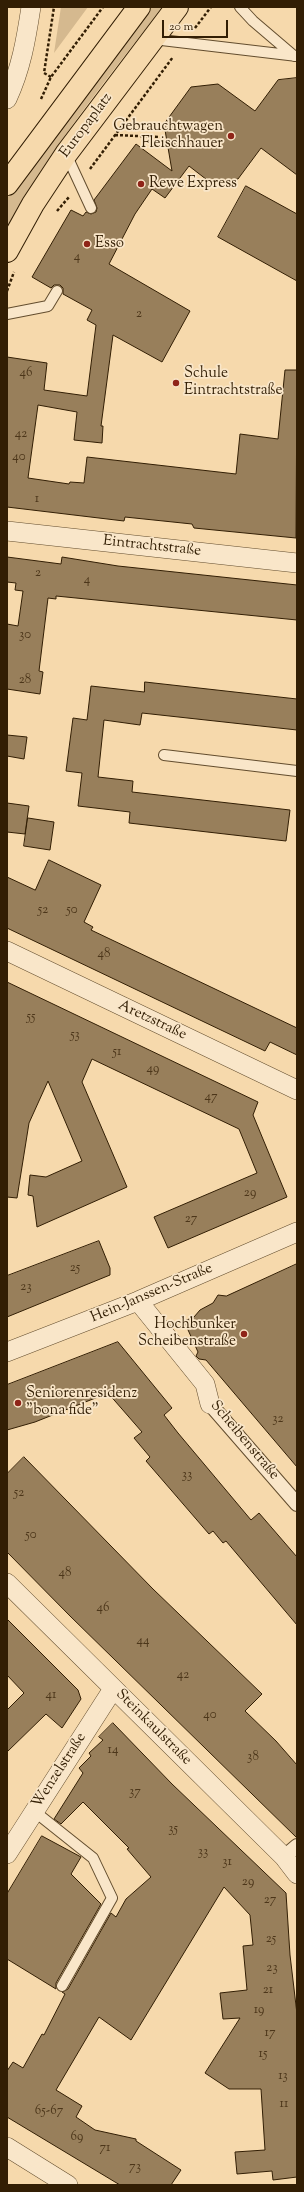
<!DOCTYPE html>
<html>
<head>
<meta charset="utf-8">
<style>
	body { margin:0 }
	#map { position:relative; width:304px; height:2192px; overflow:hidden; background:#f6d9ac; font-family:"Sorts Mill Goudy",serif }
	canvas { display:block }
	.frame { position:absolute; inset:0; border:8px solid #321e04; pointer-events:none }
	.scale { position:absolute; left:162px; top:20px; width:66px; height:18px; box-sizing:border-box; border:2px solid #321e04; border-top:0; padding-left:5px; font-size:12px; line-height:14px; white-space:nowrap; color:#321e04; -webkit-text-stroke:3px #f9e6c9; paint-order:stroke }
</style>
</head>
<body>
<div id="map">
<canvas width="304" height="2192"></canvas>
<div class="frame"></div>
<div class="scale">20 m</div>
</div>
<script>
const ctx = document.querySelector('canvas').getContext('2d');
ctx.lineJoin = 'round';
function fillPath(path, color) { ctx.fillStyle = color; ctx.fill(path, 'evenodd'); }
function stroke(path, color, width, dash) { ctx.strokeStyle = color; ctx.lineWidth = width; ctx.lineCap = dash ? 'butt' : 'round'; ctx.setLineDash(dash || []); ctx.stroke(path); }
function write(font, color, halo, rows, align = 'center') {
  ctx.font = font + ' "Sorts Mill Goudy",serif'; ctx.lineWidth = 3.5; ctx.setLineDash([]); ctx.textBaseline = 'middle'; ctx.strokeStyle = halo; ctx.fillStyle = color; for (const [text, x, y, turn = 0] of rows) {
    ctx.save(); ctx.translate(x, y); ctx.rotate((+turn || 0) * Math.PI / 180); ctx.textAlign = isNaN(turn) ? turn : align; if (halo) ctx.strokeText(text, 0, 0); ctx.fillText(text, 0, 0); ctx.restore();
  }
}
fillPath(new Path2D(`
	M61 7H88L54 53Z
	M152 7H162C108 79 48 149 7 230V198Z`), '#d5b98f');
const building = new Path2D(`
	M297 78V175L261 148 238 179 211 183 189 166 165 198 152 189 135 214 109 264 190 311 162 362 113 335 101 426H103L102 443 74 440 77 412 38 405 28 478 69 484 70 482 84 483 87 457 236 474 240 434 278 439 285 370H297L296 538 194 528 192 524 125 517 124 521 7 507V357L47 363 44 390 87 396 96 325 87 320 92 310 63 294V288L60 285H54L51 288 32 277 71 210 83 216 86 212 91 214 96 212 97 208 94 200 136 144 172 171 164 124 191 87 218 84 255 111 278 80Z
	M246 186 297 214V281L218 237Z
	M7 557 61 564 62 557 118 566 297 585V620L56 596V599L48 598 39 671 43 672 40 694 7 689V624L18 626 23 591 15 590 16 583 7 582Z
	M145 682 297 699V730L142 713 140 725 104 720 98 777 133 781 132 792 290 810 286 841 129 823 130 812 78 806 82 773 66 771 73 718 87 720 91 686 144 692Z
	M7 735 27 737 24 759 7 756Z
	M7 803 29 806 25 834 7 832Z
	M28 818 54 822 50 850 24 846Z
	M49 860 101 885 84 922 93 927 91 930 297 1028V1055L270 1042 265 1051 7 928V877L35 890Z
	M7 982 258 1102 253 1115 287 1197 168 1248 154 1217 257 1173 239 1129 92 1059 82 1082 127 1187 37 1227 33 1196 28 1195 30 1175 46 1177 82 1161 48 1081 29 1123 17 1198 7 1197Z
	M99 1241 110 1268V1275L7 1317V1276Z
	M297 1264V1467L206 1360 199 1359 196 1356 198 1352 184 1321 194 1317 200 1310 213 1303 218 1295 226 1296Z
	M118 1342 172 1408 164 1415 178 1433 251 1520 259 1513 297 1557V1625L226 1541 223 1543 213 1531 209 1534 146 1461 150 1457 134 1438 142 1432 108 1393 35 1422 7 1430V1385Z
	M24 1457 153 1589 262 1694 245 1711 276 1741 297 1765V1838L70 1616 7 1552V1474Z
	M7 1619 78 1690 81 1699 62 1728 46 1714 7 1752V1710L24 1693 7 1675Z
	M113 1723 172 1784 286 1893 290 1955 297 2014V2177L273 2180 272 2171 237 2174 235 2152 265 2150 261 2089H229L205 2073 240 2018 223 2019 220 1993 247 1990 243 1946 253 1945 250 1915 224 1887 131 2040 99 2017 56 2090 82 2106 76 2117 95 2130 136 2139V2141L181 2170 171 2185H120L7 2117V2071L13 2062 23 2068 42 2034 44 2035 65 1994 62 1992 68 1989 111 1913 116 1917 126 1899 151 1877 127 1849 129 1848 83 1802 61 1824 54 1819 83 1773 79 1768 91 1756 89 1753 103 1740 99 1737Z
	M42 1836 81 1857 71 1874 101 1904 56 1983V1989L7 1959V1894Z`);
fillPath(building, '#987f5b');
stroke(building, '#321e04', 1);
const service = new Path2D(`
	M240 7 253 21 294 56
	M153 39 297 56
	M66 154 91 208
	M7 314 48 306 57 291
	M164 755 297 771
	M34 1811 93 1858 112 1898 62 1986`);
const pedestrian = new Path2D(`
	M210 1404 297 1504
	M284 1857 297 1846`);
const minor = new Path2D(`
	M7 99C21 69 26 40 31 7
	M7 531 297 563
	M7 951 297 1090
	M138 1301 205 1384 210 1404
	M7 1352 138 1301 297 1232
	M7 1583 284 1857 297 1874
	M7 1854 113 1689
	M7 2147 68 2185`);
const primary = new Path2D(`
	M7 184 139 7
	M7 251 33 204 66 154 177 7`);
stroke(service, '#634d2e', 12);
stroke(pedestrian, '#634d2e', 16);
stroke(minor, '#634d2e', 20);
stroke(primary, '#321e04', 24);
stroke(new Path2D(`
	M195 28 211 7
	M51 77 44 73 54 7
	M41 99 51 77 103 7
	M115 135 160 137
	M90 169 173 57
	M57 211 69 197
	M7 291 14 272`), '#321e04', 2.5, [3, 2]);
stroke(service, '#f9e6c9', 10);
stroke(pedestrian, '#f9e6c9', 14);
stroke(minor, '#f9e6c9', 19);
stroke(primary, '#f6d9ac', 22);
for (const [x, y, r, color] of [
	[231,136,4,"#8f2418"],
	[141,184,4,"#8f2418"],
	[87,244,4,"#8f2418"],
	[176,383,4,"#8f2418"],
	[244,1334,4,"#8f2418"],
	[18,1403,4,"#8f2418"]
]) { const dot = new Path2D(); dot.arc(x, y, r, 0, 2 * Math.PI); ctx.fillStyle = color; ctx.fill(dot); stroke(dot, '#f9e6c9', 1.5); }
write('13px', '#4c361a', null, [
	["4",77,258],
	["2",139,315],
	["46",26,374],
	["42",21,435],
	["40",19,458],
	["1",37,500],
	["2",38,574],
	["4",87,581],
	["30",25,636],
	["28",25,681],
	["52",43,911],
	["50",72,911],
	["48",104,955],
	["55",31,1018],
	["53",75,1036],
	["51",117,1053],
	["49",153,1070],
	["47",211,1098],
	["29",250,1194],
	["27",191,1220],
	["25",75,1269],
	["23",26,1288],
	["32",278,1420],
	["33",187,1476],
	["52",19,1494],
	["50",31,1536],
	["48",65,1574],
	["46",103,1609],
	["44",143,1642],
	["42",183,1676],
	["41",51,1696],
	["40",210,1716],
	["14",113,1751],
	["38",253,1758],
	["37",135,1793],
	["35",173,1830],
	["33",203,1853],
	["31",227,1863],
	["29",248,1883],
	["27",270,1901],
	["25",271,1940],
	["23",272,1969],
	["21",268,1991],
	["19",259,2011],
	["17",270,2034],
	["15",263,2055],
	["13",283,2077],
	["11",284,2105],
	["65-67",49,2112],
	["69",77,2138],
	["71",105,2149],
	["73",135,2168]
]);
write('15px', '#321e04', '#f9e6c9', [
	["Europaplatz",87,126,-53],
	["Eintrachtstraße",152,547,6],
	["Aretzstraße",152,1021,25],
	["Hein-Janssen-Straße",152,1294,-23],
	["Scheibenstraße",244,1441,50],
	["Steinkaulstraße",153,1728,45],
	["Wenzelstraße",60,1771,-57]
]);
write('15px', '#321e04', '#f9e6c9', [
	["Gebrauchtwagen",223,127,"right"],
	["Fleischhauer",223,144,"right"],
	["Rewe Express",149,184],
	["Esso",95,244],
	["Schule",184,374],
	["Eintrachtstraße",184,391],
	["Hochbunker",236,1325,"right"],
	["Scheibenstraße",236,1342,"right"],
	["Seniorenresidenz",26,1394],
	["\"bona fide\"",26,1411]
], 'left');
</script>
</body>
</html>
